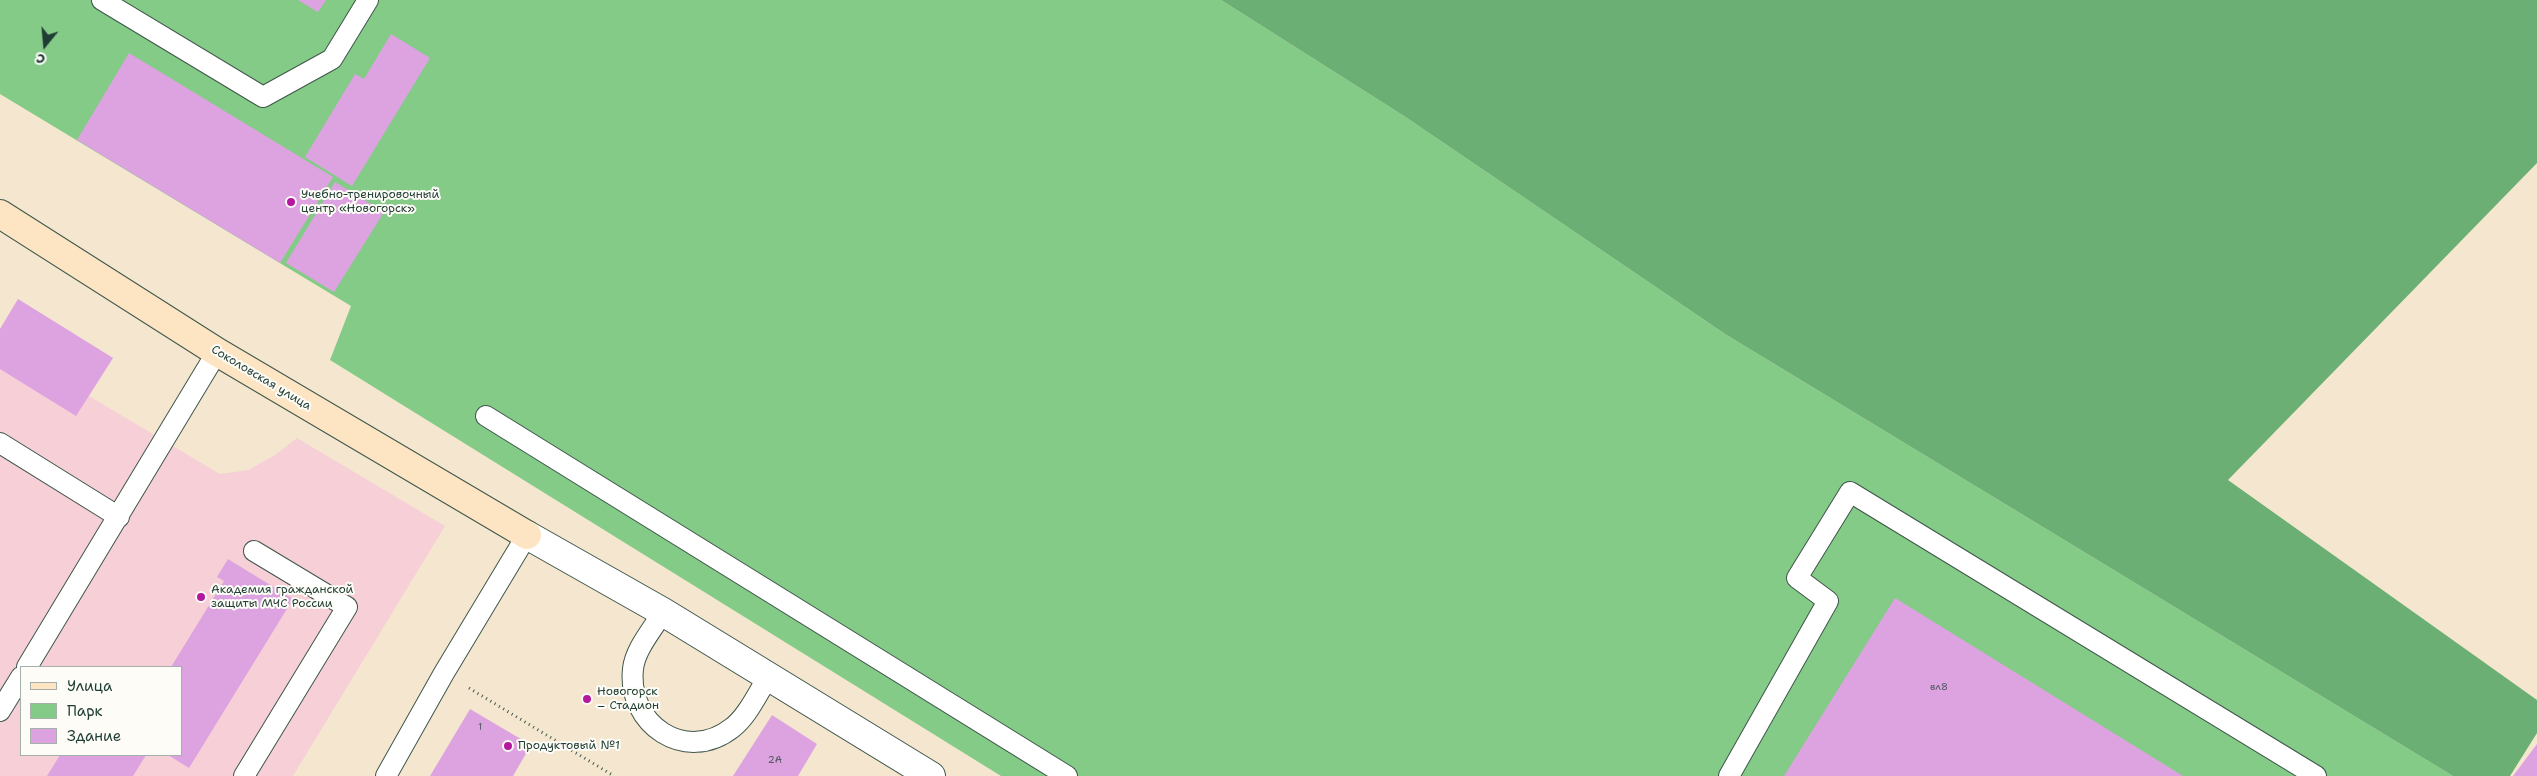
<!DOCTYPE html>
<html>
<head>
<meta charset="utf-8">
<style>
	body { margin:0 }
	#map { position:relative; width:2537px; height:776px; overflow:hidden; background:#f5e7cf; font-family:"Shantell Sans",sans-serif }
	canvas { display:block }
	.legend { position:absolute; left:20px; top:666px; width:162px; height:90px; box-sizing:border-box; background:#fdfcf7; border:1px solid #a4b0a9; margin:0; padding:6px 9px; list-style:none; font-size:15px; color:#1f3d34 }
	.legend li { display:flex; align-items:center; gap:10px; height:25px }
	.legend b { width:25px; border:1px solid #a4b0a9 }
	.north { position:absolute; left:20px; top:20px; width:50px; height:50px; -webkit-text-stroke:4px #fdfcf7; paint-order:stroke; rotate:197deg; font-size:14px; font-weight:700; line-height:20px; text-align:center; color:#1f3d34 }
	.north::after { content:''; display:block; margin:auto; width:18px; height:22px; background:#1f3d34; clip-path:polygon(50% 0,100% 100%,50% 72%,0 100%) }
</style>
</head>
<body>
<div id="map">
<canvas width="2537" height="776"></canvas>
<ul class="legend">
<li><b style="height:6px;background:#fde5c4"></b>Улица</li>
<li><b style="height:14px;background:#84cb87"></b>Парк</li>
<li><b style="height:14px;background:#dda3e0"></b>Здание</li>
</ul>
<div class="north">С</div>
</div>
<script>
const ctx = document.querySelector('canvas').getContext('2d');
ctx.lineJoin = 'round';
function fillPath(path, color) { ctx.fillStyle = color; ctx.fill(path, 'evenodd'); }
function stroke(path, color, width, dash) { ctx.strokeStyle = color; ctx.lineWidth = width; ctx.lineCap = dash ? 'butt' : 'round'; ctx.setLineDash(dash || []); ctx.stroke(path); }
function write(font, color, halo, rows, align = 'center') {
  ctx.font = font + ' "Shantell Sans",sans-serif'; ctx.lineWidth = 4; ctx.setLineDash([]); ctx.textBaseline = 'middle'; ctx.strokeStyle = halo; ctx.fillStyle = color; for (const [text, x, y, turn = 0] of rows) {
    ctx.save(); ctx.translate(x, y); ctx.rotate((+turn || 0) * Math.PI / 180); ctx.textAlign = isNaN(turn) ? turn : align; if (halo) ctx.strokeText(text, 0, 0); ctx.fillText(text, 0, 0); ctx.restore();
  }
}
fillPath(new Path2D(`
	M18 299 113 358 89 396 220 474 248 470 275 455 297 438 445 526 293 776H0V329ZM21 667H181V755H21Z`), '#f6cfd7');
fillPath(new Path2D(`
	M0 0H1221L1404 116 1725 334 2453 776H1001L330 360 351 306 0 94Z`), '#84cb87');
fillPath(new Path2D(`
	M1221 0H2537V163L2228 480 2537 700V733L2510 776H2453L1725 334 1404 116Z`), '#6baf74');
fillPath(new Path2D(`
	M298 0H326L318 12Z
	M391 34 430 58 352 186 305 157 355 74 364 79Z
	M129 53 333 177 280 263 77 140Z
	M335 182 384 212 334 292 286 263Z
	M18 299 113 358 76 416 0 369V329Z
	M228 559 293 599 189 768 168 755H181V667H171L224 581 217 577Z
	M1895 598 2183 776H1784Z
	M470 709 531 745 513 776H430Z
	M772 715 817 744 798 776H733Z
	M2537 744V776H2513Z
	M60 755H146L133 776H47Z`), '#dda3e0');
const lane = new Path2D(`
	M102 0 263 97 332 59 368 0
	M486 416 1067 776
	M0 443 119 517
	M663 612C653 629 635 649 633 669 627 725 686 764 732 728 748 716 758 692 769 676
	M27 667 217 352
	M0 711 21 677
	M244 776 347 607 254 551
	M386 776 444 673 527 535
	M1729 776 1828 601 1797 578 1850 492 2316 776`);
const street = new Path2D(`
	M527 535 663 612 931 776`);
const secondary = new Path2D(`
	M0 214 217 352 527 535`);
stroke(lane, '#3f564b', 22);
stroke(street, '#3f564b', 30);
stroke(secondary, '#3f564b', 30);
stroke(new Path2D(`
	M469 688 614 776`), '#3f564b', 3, [1, 4]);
stroke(lane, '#fff', 20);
stroke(street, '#fff', 28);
stroke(secondary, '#fde5c4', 28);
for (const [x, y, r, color] of [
	[291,202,5,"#b5179e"],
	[201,597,5,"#b5179e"],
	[587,699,5,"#b5179e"],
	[508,746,5,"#b5179e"]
]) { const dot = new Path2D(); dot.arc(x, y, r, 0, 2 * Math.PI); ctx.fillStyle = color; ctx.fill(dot); stroke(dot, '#fdfcf7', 2); }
write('10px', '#4e565f', null, [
	["вл8",1939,687],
	["1",480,727],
	["2А",775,760]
]);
write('12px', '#1f3d34', '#fdfcf7', [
	["Учебно-тренировочный",301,195],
	["центр «Новогорск»",301,209],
	["Академия гражданской",211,590],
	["защиты МЧС России",211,604],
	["Новогорск",597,692],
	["– Стадион",597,706],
	["Продуктовый №1",518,746]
], 'left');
write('12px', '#1f3d34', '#fdfcf7', [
	["Соколовская улица",261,378,31]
]);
</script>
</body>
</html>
